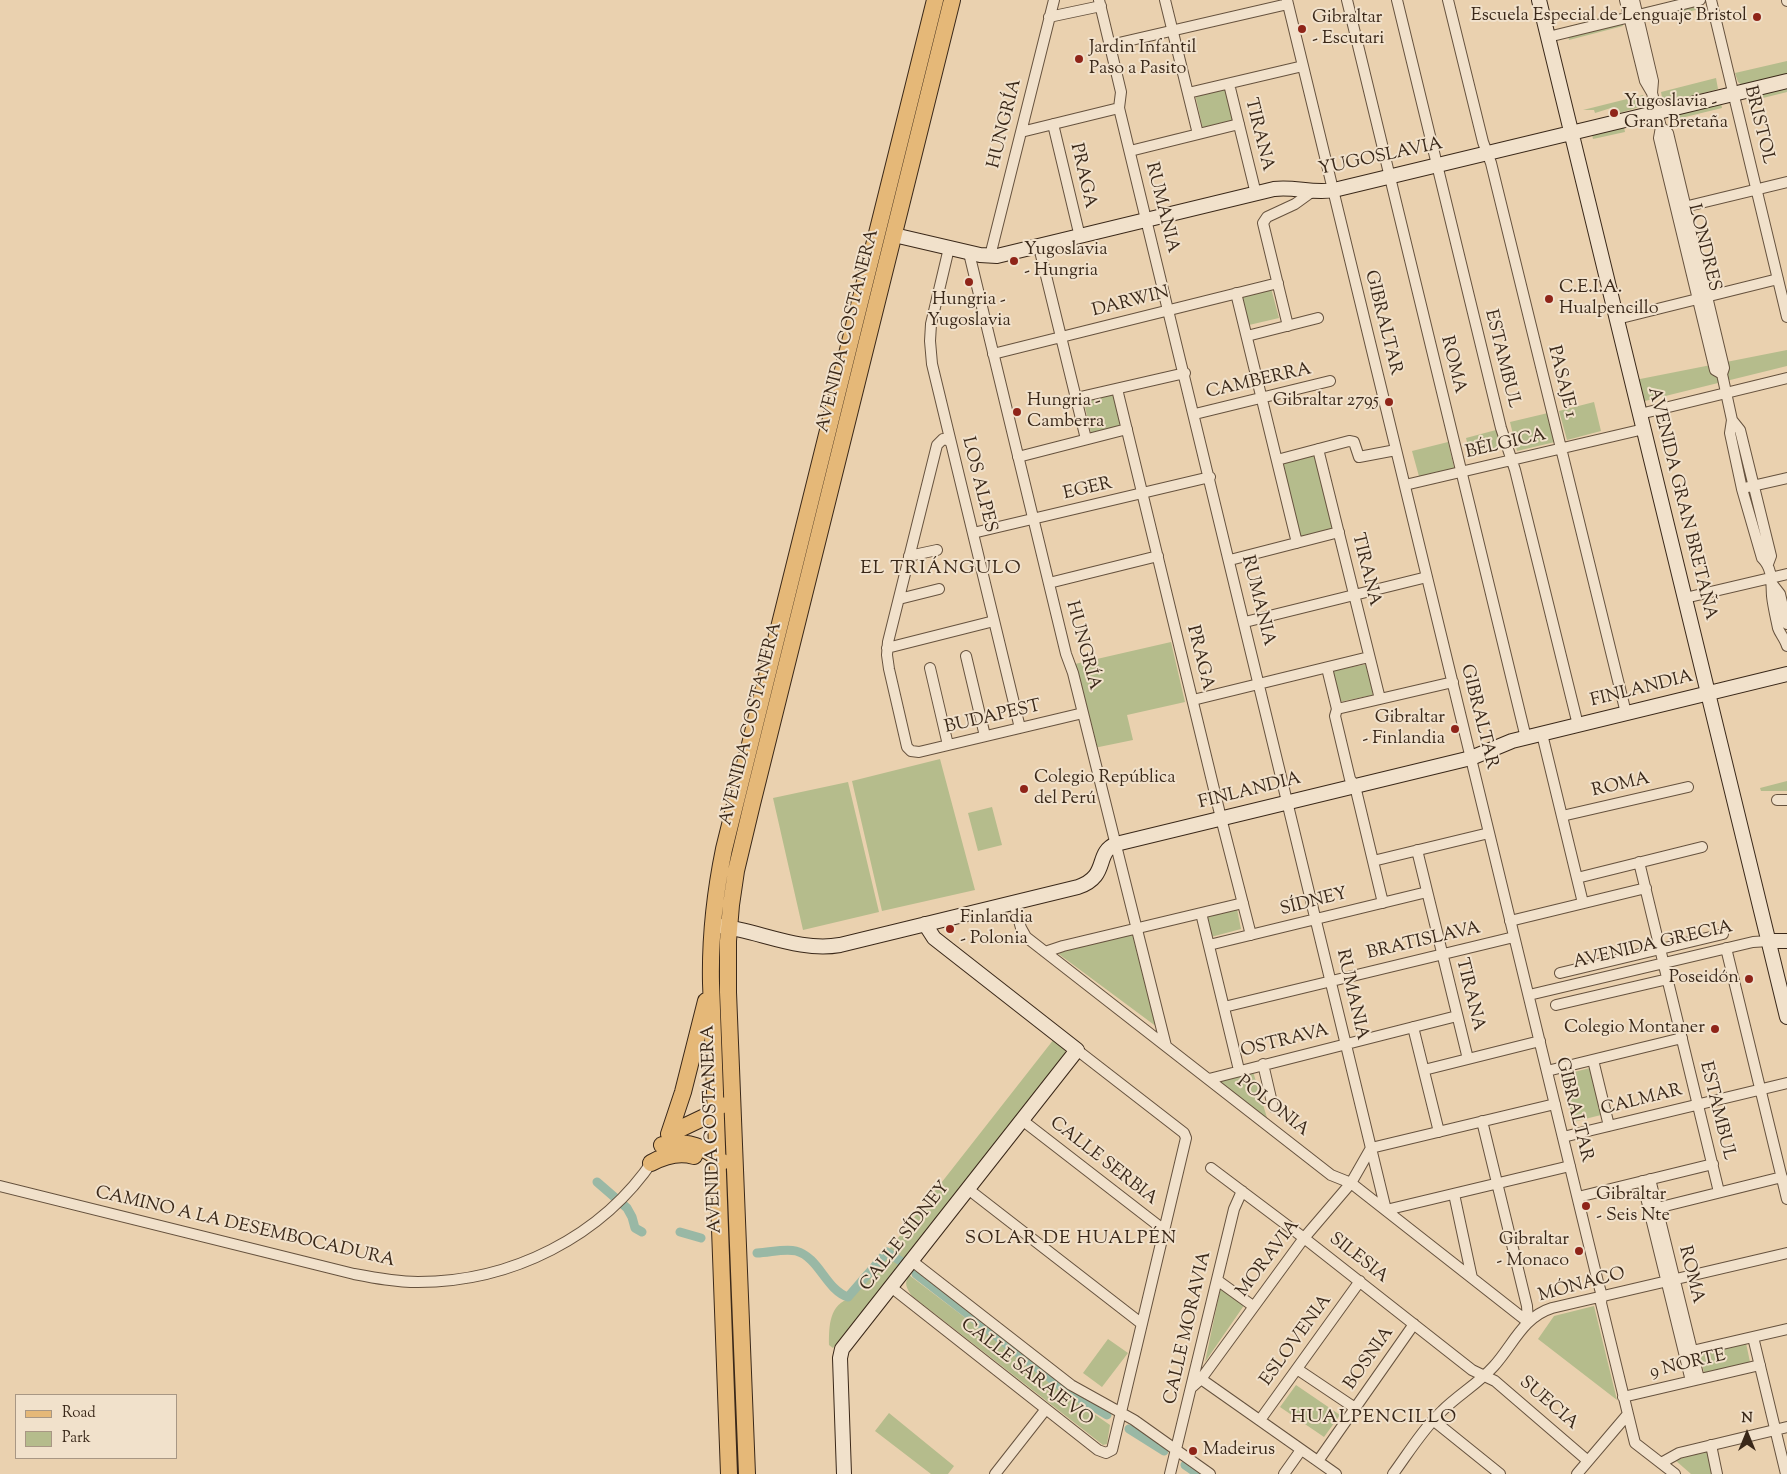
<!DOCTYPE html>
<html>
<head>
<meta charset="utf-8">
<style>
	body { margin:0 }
	#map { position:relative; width:1787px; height:1474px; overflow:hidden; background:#ead1af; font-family:"Sorts Mill Goudy",serif }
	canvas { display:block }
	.legend { position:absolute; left:15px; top:1394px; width:162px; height:65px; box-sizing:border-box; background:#f1e1cb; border:1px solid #a89784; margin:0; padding:6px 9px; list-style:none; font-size:15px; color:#3a2819 }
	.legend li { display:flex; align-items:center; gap:10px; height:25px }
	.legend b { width:25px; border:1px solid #a89784 }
	.north { position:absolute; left:1722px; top:1409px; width:50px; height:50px; -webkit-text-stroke:4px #f1e1cb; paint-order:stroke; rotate:0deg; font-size:14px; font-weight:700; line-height:20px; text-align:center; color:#3a2819 }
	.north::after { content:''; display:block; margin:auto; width:18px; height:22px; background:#3a2819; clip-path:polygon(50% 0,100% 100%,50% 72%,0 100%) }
</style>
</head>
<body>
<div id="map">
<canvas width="1787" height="1474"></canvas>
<ul class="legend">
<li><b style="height:6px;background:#e5b878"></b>Road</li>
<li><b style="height:14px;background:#b5bc8c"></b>Park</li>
</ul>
<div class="north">N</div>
</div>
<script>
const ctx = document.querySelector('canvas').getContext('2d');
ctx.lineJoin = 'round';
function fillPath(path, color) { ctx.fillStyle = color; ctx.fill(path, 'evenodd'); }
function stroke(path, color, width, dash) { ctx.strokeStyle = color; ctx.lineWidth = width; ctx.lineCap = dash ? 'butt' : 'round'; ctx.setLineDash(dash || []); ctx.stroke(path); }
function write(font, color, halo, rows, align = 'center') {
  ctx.font = font + ' "Sorts Mill Goudy",serif'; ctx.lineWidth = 4; ctx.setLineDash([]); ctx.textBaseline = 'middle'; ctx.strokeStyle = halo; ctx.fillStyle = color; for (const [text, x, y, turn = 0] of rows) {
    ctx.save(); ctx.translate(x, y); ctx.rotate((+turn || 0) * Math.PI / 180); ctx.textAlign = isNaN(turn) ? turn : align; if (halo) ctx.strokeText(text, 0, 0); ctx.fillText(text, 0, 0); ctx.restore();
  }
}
fillPath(new Path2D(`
	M1677 0H1697L1700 9 1646 22 1643 8Z
	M1619 13 1623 26 1569 40 1566 27Z
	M1787 61V74L1742 85 1738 82 1735 73Z
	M1716 78 1718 89 1715 90 1663 103 1661 92Z
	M1787 86V92L1747 102 1746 96Z
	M1227 87 1235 123 1203 130 1195 94Z
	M1643 95 1645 103 1643 106 1613 115 1611 108 1595 113 1594 110H1583Z
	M1721 103 1722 108 1669 121 1668 116Z
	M1624 127 1625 132 1593 139 1592 135Z
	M1271 288 1279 318 1249 325 1242 295Z
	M1787 350V366L1641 402 1635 380Z
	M1114 390 1123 426 1091 433 1083 398Z
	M1594 402 1601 431 1567 440 1559 411Z
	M1548 413 1555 442 1517 451 1510 422Z
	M1496 430 1501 448 1471 457 1466 438Z
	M1448 442 1455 471 1420 480 1412 451Z
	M1317 454 1335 530 1299 538 1281 462Z
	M1171 642 1185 702 1127 715 1133 740 1094 748 1075 664Z
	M1367 664 1373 695 1339 702 1332 671Z
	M940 759 975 890 882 911 852 781Z
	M1787 781V791H1761L1760 788Z
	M848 782 879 912 803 930 773 798Z
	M992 807 1002 845 978 851 968 813Z
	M1237 909 1241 929 1211 937 1205 917Z
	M1125 934 1126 936 1134 934 1157 1027 1056 952Z
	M1054 1039 1065 1048V1055L833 1348 829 1345C829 1326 829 1304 851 1298Z
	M1251 1065 1268 1121 1209 1075Z
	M1590 1068 1601 1115 1573 1122 1562 1075Z
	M909 1275 1064 1393 1110 1425 1107 1444 1103 1445 912 1296C906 1287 904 1284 909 1275Z
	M1221 1286 1245 1304 1205 1362Z
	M1594 1306 1617 1400 1538 1339 1554 1316Z
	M1108 1339 1128 1353 1102 1387 1083 1373Z
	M1746 1343 1750 1362 1704 1373 1700 1354Z
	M1296 1385 1340 1415 1324 1437 1280 1407Z
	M889 1413 954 1466 948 1474H931L875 1431Z
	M1707 1451 1714 1474H1691L1675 1460Z`), '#b5bc8c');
stroke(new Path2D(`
	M597 1182 627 1208 632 1217 635 1228 642 1232
	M680 1232 701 1238
	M757 1253C769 1253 784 1248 796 1251 819 1257 826 1290 848 1297L887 1252 902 1262
	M916 1274 1067 1391 1107 1415
	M1129 1429 1164 1451
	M1185 1465 1198 1474`), '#99b8a5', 9);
const street = new Path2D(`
	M1099 0 1121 92 1119 108 1386 1210 1570 1166
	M1165 0 1198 134
	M1287 0 1598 1282 1602 1296 1601 1303 1634 1439 1635 1443 1675 1474
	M1347 0 1526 738
	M1397 0 1501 428 1515 470 1578 725
	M1448 0 1483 142 1491 163 1626 713
	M1625 0 1645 81 1652 93 1661 127 1659 138 1715 370 1722 374
	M1634 0 1653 81 1652 93
	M1711 0 1787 317
	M1787 0V1
	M1049 17 1101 6
	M1548 37 1700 0
	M1110 45 1288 4
	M1229 84 1256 194
	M1188 93 1303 66
	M1053 124 1080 237
	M1661 127 1668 133 1724 368 1722 374 1732 420 1730 433 1742 489 1762 558C1773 569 1771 582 1772 596 1773 606 1776 618 1778 628 1780 634 1785 639 1787 646
	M1021 132 1119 108
	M1130 151 1239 124
	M1680 208 1787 182
	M1039 247 1086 439
	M949 248 931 324 930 341 932 364 1020 728
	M969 253 1066 654 1073 673 1166 1046
	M990 256 1054 0
	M1236 293 1297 543
	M1617 319 1778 279
	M1288 326 1263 223 1267 217 1295 204 1313 191
	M1247 336 1318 318
	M993 354 1278 283
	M1117 389 1221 818 1251 935
	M1076 398 1185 373
	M1195 414 1330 381
	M1640 414 1787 378
	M1732 420 1740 430 1771 556 1768 564
	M951 443 948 440 943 439 937 445 888 642 887 655 889 669 907 747 911 751 919 752 1083 713
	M1318 449 1380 699
	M1018 457 1127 429
	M1277 460 1349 441 1354 442 1359 457 1396 450
	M1405 485 1644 429
	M1748 487 1787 478
	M973 533 1210 477
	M909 556 937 550
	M1230 560 1339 532
	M1049 583 1158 556
	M1773 585 1780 594 1787 624
	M1685 598 1787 574
	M899 599 939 589
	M1245 622 1427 577
	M887 648 994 621
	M966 656 985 736
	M930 668 948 745
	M1327 668 1337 709 1335 716 1350 779 1355 786 1383 903
	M1193 700 1369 657
	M1337 709 1453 682
	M1542 734 1583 903
	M1777 800H1787
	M1562 816 1688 787
	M1417 850 1468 1059
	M1373 861 1489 833
	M1639 862 1719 1192
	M1577 878 1702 847
	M1014 903 1021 928 1026 937 1331 1175 1351 1183 1528 1322
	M1201 913 1239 1070
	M1510 921 1646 888
	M1209 945 1427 892
	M1726 948 1787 1199
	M1045 952 1063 946 1243 903
	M1560 973 1723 934
	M1529 995 1753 942 1769 941
	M1556 1005 1668 979
	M1224 1007 1514 937
	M1413 1027 1439 1132
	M1593 1060 1609 1126
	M1263 1064 1273 1107
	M1424 1070 1540 1041
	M1547 1071 1682 1038
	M1209 1079 1457 1016
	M1022 1120 1164 1230
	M1482 1121 1527 1306 1528 1322
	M1563 1137 1787 1083
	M1211 1168 1304 1238 1472 1370 1495 1381 1588 1461
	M1650 1179 1699 1379
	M1642 1181 1691 1381
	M0 1186 354 1274C375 1278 396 1282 418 1282 511 1282 602 1237 654 1159
	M968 1189 1142 1324
	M1454 1194 1472 1278
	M1578 1197 1713 1164
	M1657 1208 1782 1177
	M912 1261 1071 1385 1134 1420 1210 1474
	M1217 1280 1253 1306
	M891 1287 1098 1450 1106 1453 1112 1450 1186 1138 1184 1133 1077 1050
	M1753 1337 1786 1474
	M1692 1351 1787 1329
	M1297 1369 1355 1408
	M1201 1379 1336 1474
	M1191 1388 1201 1379 1304 1238 1351 1183 1371 1148 1555 1104
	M1623 1397 1760 1365
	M1260 1420 1360 1281
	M1433 1420 1500 1474
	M1711 1445 1717 1474
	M1318 1461 1414 1324
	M1661 1463 1679 1453 1787 1427
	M995 1474 1046 1409
	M1170 1474 1234 1209 1242 1191
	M1284 1474 1301 1450
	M1393 1474C1409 1452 1423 1429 1442 1411 1458 1395 1479 1383 1494 1366 1513 1345 1523 1317 1552 1308L1787 1253
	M1577 1474 1628 1414`);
const secondary = new Path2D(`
	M1539 0 1787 1017
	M894 235 980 255 997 256 1274 189C1294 186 1313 194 1334 190L1787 81
	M720 926C760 931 799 952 840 945L1078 887C1110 876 1094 853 1116 844L1471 758 1512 741 1787 674
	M1769 941H1787
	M844 1474 840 1358 842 1349 1077 1050 934 938 925 924`);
const primary = new Path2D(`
	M669 1134 683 1092 706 1001
	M669 1134 711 1114 721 1105
	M662 1145C685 1140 705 1146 722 1162
	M651 1163C664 1156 678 1151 694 1156
	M729 1474 711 983C710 937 715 893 724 849L935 0
	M747 1474 728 992V941L731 905 736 871 752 804 952 0`);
stroke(street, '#66523e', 12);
stroke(secondary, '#3a2819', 16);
stroke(primary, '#3a2819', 18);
stroke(street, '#f1e1cb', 10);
stroke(secondary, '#f1e1cb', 14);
stroke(primary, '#e5b878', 16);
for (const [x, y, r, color] of [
	[1757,17,5,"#8f2418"],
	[1302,29,5,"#8f2418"],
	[1079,59,5,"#8f2418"],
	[1614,113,5,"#8f2418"],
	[1014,261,5,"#8f2418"],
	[969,282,5,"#8f2418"],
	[1549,299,5,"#8f2418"],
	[1389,402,5,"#8f2418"],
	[1017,412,5,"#8f2418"],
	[1455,729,5,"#8f2418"],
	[1024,789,5,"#8f2418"],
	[950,929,5,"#8f2418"],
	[1749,979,5,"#8f2418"],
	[1715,1029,5,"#8f2418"],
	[1586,1206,5,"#8f2418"],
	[1579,1251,5,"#8f2418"],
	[1193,1451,5,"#8f2418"]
]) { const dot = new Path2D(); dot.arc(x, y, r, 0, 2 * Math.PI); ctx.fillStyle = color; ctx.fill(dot); stroke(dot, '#f1e1cb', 2); }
write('18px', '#3a2819', '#f1e1cb', [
	["Escuela Especial de Lenguaje Bristol",1747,17,"right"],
	["Gibraltar",1312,19],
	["- Escutari",1312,40],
	["Jardin Infantil",1089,49],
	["Paso a Pasito",1089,70],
	["Yugoslavia -",1624,103],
	["Gran Bretaña",1624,124],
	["Yugoslavia",1024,251],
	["- Hungria",1024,272],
	["C.E.I.A.",1559,289],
	["Hualpencillo",1559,310],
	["Hungria -",969,301,"center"],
	["Yugoslavia",969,322,"center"],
	["Hungria -",1027,402],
	["Camberra",1027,423],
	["Gibraltar 2795",1379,402,"right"],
	["Gibraltar",1445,719,"right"],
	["- Finlandia",1445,740,"right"],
	["Colegio República",1034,779],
	["del Perú",1034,800],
	["Finlandia",960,919],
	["- Polonia",960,940],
	["Poseidón",1739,979,"right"],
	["Colegio Montaner",1705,1029,"right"],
	["Gibraltar",1596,1196],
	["- Seis Nte",1596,1217],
	["Gibraltar",1569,1241,"right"],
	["- Monaco",1569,1262,"right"],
	["Madeirus",1203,1451]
], 'left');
write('18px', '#3a2819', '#f1e1cb', [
	["HUNGRÍA",1006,124,-76],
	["BRISTOL",1758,125,76],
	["TIRANA",1258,135,76],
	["YUGOSLAVIA",1381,158,-12],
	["PRAGA",1082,176,77],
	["RUMANIA",1161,208,76],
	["LONDRES",1703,248,76],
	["DARWIN",1131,303,-14],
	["GIBRALTAR",1382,323,76],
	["AVENIDA COSTANERA",849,331,-76],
	["ESTAMBUL",1501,359,76],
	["ROMA",1452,365,76],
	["CAMBERRA",1259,382,-13],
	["PASAJE 1",1561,382,76],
	["BÉLGICA",1506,445,-13],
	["LOS ALPES",978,485,76],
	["EGER",1088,490,-13],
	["AVENIDA GRAN BRETAÑA",1681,504,76],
	["TIRANA",1365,570,76],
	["RUMANIA",1257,601,76],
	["HUNGRÍA",1082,646,75],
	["PRAGA",1199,658,76],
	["FINLANDIA",1642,690,-14],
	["GIBRALTAR",1478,717,76],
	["BUDAPEST",993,718,-13],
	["AVENIDA COSTANERA",752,724,-76],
	["ROMA",1621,786,-13],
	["FINLANDIA",1250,792,-14],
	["SÍDNEY",1314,903,-14],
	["BRATISLAVA",1424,942,-13],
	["AVENIDA GRECIA",1653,946,-13],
	["RUMANIA",1351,995,77],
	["TIRANA",1469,995,76],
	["OSTRAVA",1285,1042,-14],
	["CALMAR",1642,1101,-14],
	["POLONIA",1272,1107,38],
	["GIBRALTAR",1573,1110,76],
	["ESTAMBUL",1716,1111,76],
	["AVENIDA COSTANERA",713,1129,-92],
	["CALLE SERBIA",1103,1162,38],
	["CAMINO A LA DESEMBOCADURA",245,1228,13],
	["CALLE SÍDNEY",906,1237,-52],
	["MORAVIA",1269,1259,-53],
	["SILESIA",1358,1259,38],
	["ROMA",1690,1275,76],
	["MÓNACO",1582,1286,-15],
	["CALLE MORAVIA",1189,1328,-77],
	["ESLOVENIA",1297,1341,-54],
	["BOSNIA",1370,1359,-55],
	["9 NORTE",1688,1365,-13],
	["CALLE SARAJEVO",1026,1373,38],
	["SUECIA",1548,1404,41]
]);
ctx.letterSpacing = '1px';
write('19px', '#3a2819', '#f1e1cb', [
	["EL TRIÁNGULO",941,570],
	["SOLAR DE HUALPÉN",1071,1240],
	["HUALPENCILLO",1374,1419]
]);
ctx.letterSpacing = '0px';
</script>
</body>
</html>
